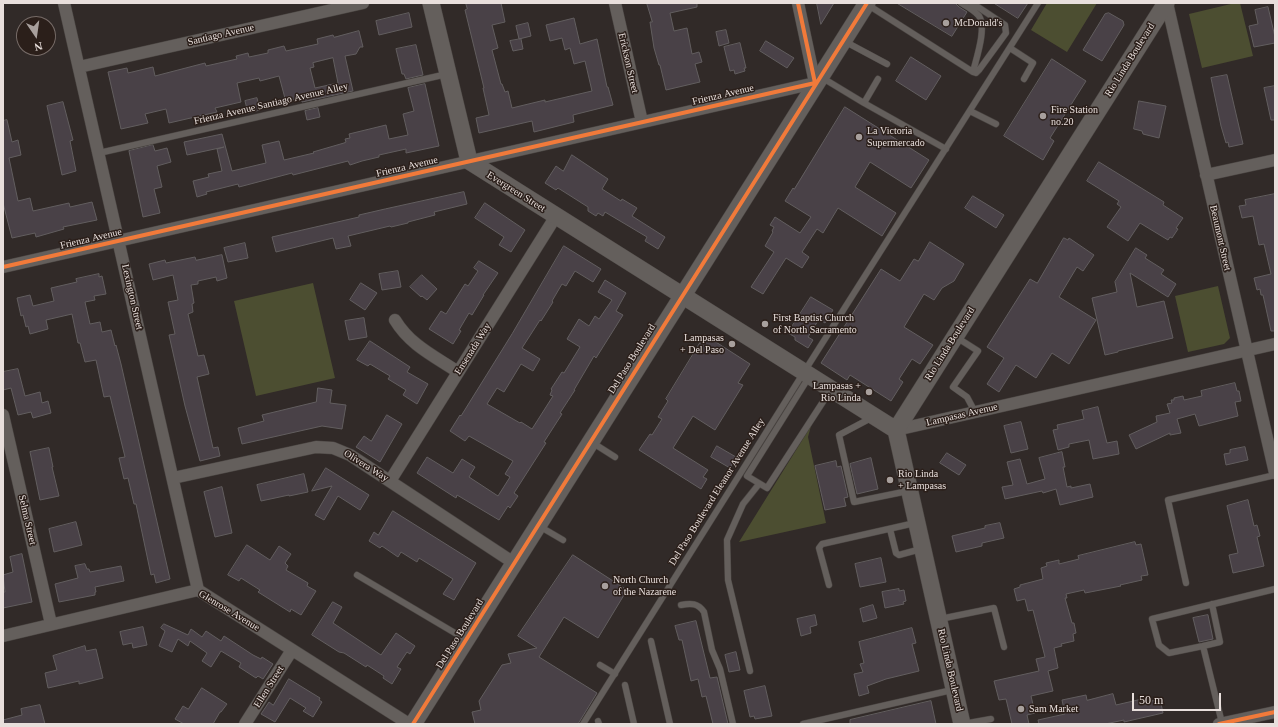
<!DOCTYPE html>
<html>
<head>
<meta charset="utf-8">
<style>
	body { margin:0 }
	#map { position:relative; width:1278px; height:727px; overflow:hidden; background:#312a28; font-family:Georgia,serif }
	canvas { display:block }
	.frame { position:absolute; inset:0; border:4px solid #e8dfdc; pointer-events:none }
	.north { position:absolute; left:16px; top:16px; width:40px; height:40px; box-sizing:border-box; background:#2b1f1a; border:1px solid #776c68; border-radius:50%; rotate:167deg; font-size:11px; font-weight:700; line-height:16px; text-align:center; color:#e8dfdc }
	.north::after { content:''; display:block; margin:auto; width:14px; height:18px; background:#a8a09d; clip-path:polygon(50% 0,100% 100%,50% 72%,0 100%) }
	.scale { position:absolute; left:1132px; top:693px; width:89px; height:18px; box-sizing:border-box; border:2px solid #e8dfdc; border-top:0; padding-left:5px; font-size:12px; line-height:14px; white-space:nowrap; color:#e8dfdc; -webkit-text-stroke:3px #2b1f1a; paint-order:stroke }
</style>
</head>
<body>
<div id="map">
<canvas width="1278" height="727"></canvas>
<div class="frame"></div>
<div class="north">N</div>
<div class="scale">50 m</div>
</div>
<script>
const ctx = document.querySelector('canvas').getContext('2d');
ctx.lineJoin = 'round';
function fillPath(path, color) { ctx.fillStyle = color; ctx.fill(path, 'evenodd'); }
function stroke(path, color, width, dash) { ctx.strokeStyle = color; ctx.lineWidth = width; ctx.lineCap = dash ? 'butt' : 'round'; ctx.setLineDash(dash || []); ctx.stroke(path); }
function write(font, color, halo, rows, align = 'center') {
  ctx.font = font + ' Georgia,serif'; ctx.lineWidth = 3; ctx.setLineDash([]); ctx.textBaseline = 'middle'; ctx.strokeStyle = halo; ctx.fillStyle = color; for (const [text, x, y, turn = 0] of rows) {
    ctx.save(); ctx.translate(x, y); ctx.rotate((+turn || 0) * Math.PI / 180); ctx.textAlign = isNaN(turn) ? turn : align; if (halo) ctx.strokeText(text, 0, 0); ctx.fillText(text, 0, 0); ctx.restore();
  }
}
fillPath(new Path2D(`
	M1047 3H1097L1067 52 1031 30Z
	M1235 3H1240L1253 56 1202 68 1189 14Z
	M313 283 335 378 256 396 234 301Z
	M1218 286 1230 338 1224 344 1188 352 1175 296Z
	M811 426 808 437 826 523 739 542Z`), '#4c4e31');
const building = new Path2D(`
	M466 3H501L505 22 492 25 498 48 492 50 501 84H502L505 92 508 91 512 108 545 100V102L592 91 585 61 574 64 570 48 565 50 562 38 550 41 546 25 574 18 580 44 597 39 607 87H608L613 105 573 115 574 122 534 132 532 121 479 133 476 118 489 115 483 88H484L465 10 467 9Z
	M647 3H697V7L670 13 674 31 687 28 692 54 699 52 702 62 695 64 700 82 666 90 660 65H659L654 48 650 22H652Z
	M817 3H834L821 24Z
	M897 3H955L959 7 967 12 952 36Z
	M994 3H1028L1018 18Z
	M1268 7 1275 37V43L1254 47 1249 26 1258 24 1255 10Z
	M409 13 412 27 379 35 376 21Z
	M1109 13 1123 21 1124 25 1102 61 1083 50 1105 14Z
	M528 23 531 36 519 39 516 26Z
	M726 30 729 43 719 46 716 32Z
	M359 31 363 47H360L356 54 345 56 353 91 302 102 301 98 286 102 279 76 260 81 259 78 237 83 241 102 215 108 217 112 169 123 166 109 145 114 148 123 121 129 108 72 127 68 128 73 153 67 155 76 205 63 206 66 237 59 236 56 248 53 249 57 268 53V50L284 46 286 51 318 44 317 39 333 35 334 37ZM333 58 338 83 315 88 310 68 314 67 313 63Z
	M521 39 523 49 513 51 510 41Z
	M766 41 794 58 787 68 760 51Z
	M740 43 746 68H744L745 71 735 74 734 70 730 71 724 47Z
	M416 45 423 75 406 79 404 74H402L396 49Z
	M911 57 941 76 926 100 896 81Z
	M1052 59 1086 81 1050 138 1054 141 1043 160 1004 136Z
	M1227 75 1243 144 1229 147 1228 142 1226 143 1221 126 1211 78Z
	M425 84 439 146 406 153V149L379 155V157L362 161 350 165 348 161 293 175 292 173 239 187 238 184 206 192 207 194 197 197 193 181 209 177 208 174 222 171 217 149 224 147 187 155 184 142 222 134 232 171 266 163 262 145 279 141 284 160 314 153 313 152 344 143 346 142 345 139 350 138 349 134 386 125 389 139 408 135 403 114 414 111 408 88Z
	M1275 86V120H1271L1264 88Z
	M257 98 260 110 248 113 245 101Z
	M1139 101 1166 106 1159 138 1143 134 1142 131 1134 129Z
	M63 102 73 140 70 141 76 171 62 175 47 106Z
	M845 107 929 160 911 188 870 162 855 187 896 213 882 236 838 208 823 233 817 229 802 252 809 257 802 268 786 258 763 294 751 287 774 252 765 246 773 232 772 231 774 227 770 225 775 217 800 233 811 217 785 201 793 188 794 189Z
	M318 108 320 117 307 120 305 111Z
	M7 120 12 142 18 140 21 155 9 158 18 201 30 198 33 211 69 203 70 207 92 202 97 220 63 227 64 229 36 237 35 233 12 238 3 203V121Z
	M153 145 155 151 167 148 171 162 157 166 162 187 154 189 160 213 143 217 129 151Z
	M572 155 608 179 602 189 621 201 622 199 637 208 632 216 665 237 658 249 645 241 647 237 605 212 603 216 598 213 596 216 588 211V207L558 188 556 190 545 183 556 166 563 171Z
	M1099 162 1164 202 1163 205 1183 218 1176 228 1178 229 1172 238 1170 237 1168 240 1140 223 1128 241 1107 227 1121 207 1117 204 1119 201 1087 181Z
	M464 192 467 204 434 212 435 215 408 222V223L391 227 390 226 348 236 351 246 336 249 333 238 276 252 272 237 359 217V215L385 209Z
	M1275 194V331H1271L1263 295H1261L1260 289 1257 290 1254 278 1271 274 1264 244 1259 245 1253 216 1242 218 1239 206 1246 205 1245 200Z
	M973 196 1004 215 996 228 965 208Z
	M485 203 525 230 511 252 499 245 504 237 475 218Z
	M1064 238 1068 240 1069 238 1094 255 1083 271 1077 267 1059 297 1096 320 1069 364 1052 353 1036 378 1016 365 999 392 987 384 1004 358 987 347 1030 279 1037 283Z
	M930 242 964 264 954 281 942 288 934 300 924 294 904 327 933 345 920 364 912 359 899 379 903 382 891 401 850 375 847 380 821 363 881 269 900 281 914 259 918 261Z
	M245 243 248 258 228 262 224 248Z
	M564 246 601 269 593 282 575 271 566 286 562 284 552 301 553 302 541 321 540 320 522 348 540 359 533 371 521 364 504 392 497 388 487 404 520 423 521 422 532 429 553 396 550 395 552 390 551 389 562 372 564 373 580 347 567 339 579 319 589 326 595 316 599 319 612 300 598 292 605 280 626 293 616 311 623 315 596 358 594 356 574 390H575L560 413 562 414 544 442 546 443 514 493 518 496 510 508 508 506 499 520 457 495 456 498 417 473 427 457 453 473 462 459 475 467 469 477 498 496 510 477 505 474 513 461 469 436 465 441 450 431 460 415 461 416 512 334Z
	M1136 248 1147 255 1145 258 1164 270 1161 274 1176 284 1168 297 1130 273 1137 307 1164 301 1173 338 1118 351V352L1105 355 1092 298 1117 292 1115 282Z
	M222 255 227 278 217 281 216 277 198 281V284L191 285 194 303 192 304 193 312 188 314 198 356 204 355 209 374 197 377 213 448 218 447 220 456 200 461 185 406 169 335 175 334 168 302 178 300 173 275 153 280 149 264 165 260 166 263 195 257 196 260Z
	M479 261 498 273 483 295H484L472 315 469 313 459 330 461 331 453 344 429 329 441 311 446 314 465 284 468 286 478 271 474 268Z
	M398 271 401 287 382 290 379 274Z
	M99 274V277L102 276 106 294 94 296 95 300 85 302 90 324 100 322 102 332 111 330 115 346 116 345 121 364 170 579 156 583 154 574 151 575 136 504H134L128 478 124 479 119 458 125 457 110 396 104 397 96 360 85 362 80 343H78L72 314 46 320 48 329 30 334 28 326 26 327 23 315 21 316 17 298 30 295 33 306 54 301 51 288 77 282 76 279Z
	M422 275 437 289 427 300 422 296 421 297 410 287Z
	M361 283 377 293 365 310 350 300Z
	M811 297 833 310 825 323 819 319 808 337 813 340 808 348 795 340V337L788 333Z
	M364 318 367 337 349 340 345 321Z
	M705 335 750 364 738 383 743 385 715 430 693 416 673 448 708 470 703 477 707 479 701 489 639 450 650 434 652 435 662 419 658 417 668 401 666 399Z
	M370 341 410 367 407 372 428 384 417 404 403 395 406 390 388 379 390 376 370 364 368 366 357 360Z
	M18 369 25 396 40 392 42 403 48 401 51 413 33 418 31 412 18 415 11 388 3 390V372Z
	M1235 383 1237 391H1239L1241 401 1235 402 1238 416 1199 426 1195 414 1177 419 1181 433 1170 435V433L1136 449 1129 435 1157 422 1156 416 1170 413 1167 404 1172 403 1171 400H1174V398L1183 396 1184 400 1202 396 1201 391Z
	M318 388 332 390 330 403 346 405 342 429 322 426 242 444 238 428 264 421 262 415 316 402Z
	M1098 407 1107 443 1117 441 1119 454 1093 459 1089 440 1069 444V447L1058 450 1053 430 1058 429 1057 425 1084 419 1082 411Z
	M387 415 402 424 380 462 356 447 364 436 371 441Z
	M1021 422 1028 449 1011 453 1004 426Z
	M717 446 736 457 730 468 711 457Z
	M1245 447 1248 460 1226 465 1224 454 1230 453V450Z
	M49 448 53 467H52L59 496 40 500 30 452Z
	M1062 452 1065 467H1063L1067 487 1071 486V488L1090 484 1093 497 1060 505 1056 489 1043 493 1042 491 1005 499 1002 487 1013 485 1007 462 1020 459 1027 484 1045 479 1039 458Z
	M947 453 966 465 959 475 940 463Z
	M871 458 878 489 857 494 850 464Z
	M836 461 837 467 841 466 848 497 844 498 846 506 825 510 815 466Z
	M326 468 369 495 360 510 338 496 324 520 315 515 332 486 312 491Z
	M304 474 308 492 289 496V495L261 501 257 485Z
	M222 487 232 533 215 537 204 492Z
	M1248 500 1254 526 1257 525 1260 536 1257 537 1264 566 1233 573 1229 555 1238 553 1227 506Z
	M393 511 476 563 454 600 443 594 453 579 419 558 417 562 401 552 398 557 382 546 380 548 369 541 374 532 378 535Z
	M76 522 82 545 54 552 49 529Z
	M1000 523 1004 538 982 543V546L956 552 952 536 985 528V526Z
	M1135 542 1136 545 1141 544 1148 575 1141 576 1142 580 1120 585 1121 586 1085 593 1084 590 1066 594 1067 598H1065L1072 623H1074L1076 633 1073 634 1074 641 1061 644 1062 646 1054 648 1058 668 1048 671 1053 691 1031 696 1035 713 1027 715 1029 724H1012L1006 699 999 700 994 681 1039 671 1036 659 1045 657 1033 610 1028 611 1025 599 1017 601 1014 589 1020 587V585L1043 579 1041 568 1047 566 1046 563 1059 560V564L1079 559 1078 556Z
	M247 545 270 560 279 546 291 554 285 563 288 566 286 570 308 583 307 586 316 591 301 615 291 609 290 612 258 592 260 590 241 578 239 581 228 575Z
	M22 554 32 602 3 608V592H5L3 575 13 572 10 557Z
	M573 555 627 590 598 638 564 617 539 657 597 693 578 724H475L472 712 481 710 479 701 502 665 511 663 508 654 537 648 518 636Z
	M881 558 886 582 860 587 855 564Z
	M85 564 87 569H89L90 572 121 566 124 581 95 587 96 592H95V595L59 602 55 584 78 578 75 566Z
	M899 589V591L904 590 906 601 903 602 904 604 885 608 882 592Z
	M333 602 342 607 333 623 381 655 396 633 415 646 410 654 407 652 397 667 401 669 392 684 383 678 384 676 367 665 366 667 344 653 339 652 312 635Z
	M873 605 877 618 863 622 860 609Z
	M815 615 817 625 810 627 811 633 801 636 797 619Z
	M1208 615 1213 639 1199 642 1193 618Z
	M696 621 710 678 717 677 728 724H713L706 696 702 697 698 679 691 681 682 640H679L675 626Z
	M164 624 188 635 191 629 202 637 206 631 221 641 224 636 253 655 261 659 262 657 273 664 263 679 258 676 256 678 239 667 241 663 221 651 211 667 202 661 207 653 190 641 188 646 178 639 172 652 159 646 165 631 161 628Z
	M143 627 147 645 133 648 132 643 123 645 120 632Z
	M912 628 916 643 912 644 919 671 886 679 867 686 869 693 859 696 854 674 863 672 860 664 864 663 859 642Z
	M85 646 86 651 96 649 103 678 79 684V681L48 688 45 673 57 670 53 656Z
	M736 652 740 670 729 672 725 655Z
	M289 679 320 698 319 700 322 702 313 717 303 711 306 708 290 698 275 722 261 714 269 702 273 705Z
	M765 686 772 716 755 719 754 716 750 717 744 691Z
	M202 688 227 704 221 712H220L213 724H184L175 719 183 706 188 709Z
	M1113 694 1116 705 1142 699 1143 703 1160 699 1163 713 1124 722V720L1105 724H1039L1038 720 1065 714 1062 700 1086 695 1087 700Z
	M931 701 936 724H850V720Z
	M40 705 45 724H3V720L22 715 21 709Z`);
fillPath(building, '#494147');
stroke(building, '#625e5f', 1);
const lane = new Path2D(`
	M961 3C968 7 974 10 979 16 987 28 976 59 973 72
	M868 5 973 72 976 73 979 70 1006 33 1005 25 972 3
	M844 41 887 64
	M1010 48 1033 63 1024 79
	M821 77 864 103
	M878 79 864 103 946 149
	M970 111 996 124
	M99 153 447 74
	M956 337 978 351 953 387 967 397 975 412
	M809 377 747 476 767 488 830 391
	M873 417 839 435 854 502 908 491
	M593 443 615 457
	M539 526 563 540
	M890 529 896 553 899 555 921 549
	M357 575 465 639
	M1186 583 1168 500 1275 475
	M829 585 819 548 822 544 915 523
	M681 605C691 603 698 603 704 612L712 650 720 669 733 724
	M940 619 994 608 1004 647
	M651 641 670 724
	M1203 646 1220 642 1212 604
	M600 665 615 674
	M750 671 728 580 727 540 743 504 759 484
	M625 685 634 724
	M598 721 599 724
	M1222 723 1203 646 1169 653 1159 645 1152 619 1275 589
	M583 724 804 372 1038 3
	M803 724 952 690
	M963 724 991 719`);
const street = new Path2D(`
	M64 3 198 590
	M615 3 642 122
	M1167 3 1275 473
	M79 67 363 3
	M1206 175 1275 160
	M3 267 815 83 798 3
	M395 320C410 345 434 356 458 372
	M3 415 51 624
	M896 430 1275 344
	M173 478 316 447 333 448 350 455 514 563
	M390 481 556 216
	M3 636 198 590 409 724
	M245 724 292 650
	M1219 724 1275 712`);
const secondary = new Path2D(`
	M431 3 469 161 896 430
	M413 724 867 3
	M962 724 896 430 1166 3`);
stroke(lane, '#4a4542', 7);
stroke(street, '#4a4542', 13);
stroke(secondary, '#4a4542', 18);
stroke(lane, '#645f5c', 6);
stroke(street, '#645f5c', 12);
stroke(secondary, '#645f5c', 17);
stroke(new Path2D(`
	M3 267 815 83 798 3
	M413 724 867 3
	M1219 724 1275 712`), '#f17a3a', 4);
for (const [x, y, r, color] of [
	[946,23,4,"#a8a09d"],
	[1043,116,4,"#a8a09d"],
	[859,137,4,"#a8a09d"],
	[765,324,4,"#a8a09d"],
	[732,344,4,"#a8a09d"],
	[869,392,4,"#a8a09d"],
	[890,480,4,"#a8a09d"],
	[605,586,4,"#a8a09d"],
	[1021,709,4,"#a8a09d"]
]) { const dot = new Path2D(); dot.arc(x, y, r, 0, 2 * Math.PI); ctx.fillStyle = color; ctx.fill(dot); stroke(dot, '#2b1f1a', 1.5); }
write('10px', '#e8dfdc', '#2b1f1a', [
	["McDonald's",954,23],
	["Fire Station",1051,110],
	["no.20",1051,122],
	["La Victoria",867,131],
	["Supermercado",867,143],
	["First Baptist Church",773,318],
	["of North Sacramento",773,330],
	["Lampasas",724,338,"right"],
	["+ Del Paso",724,350,"right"],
	["Lampasas +",861,386,"right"],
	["Rio Linda",861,398,"right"],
	["Rio Linda",898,474],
	["+ Lampasas",898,486],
	["North Church",613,580],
	["of the Nazarene",613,592],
	["Sam Market",1029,709]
], 'left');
write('10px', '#e8dfdc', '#2b1f1a', [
	["Santiago Avenue",221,35,-13],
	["Rio Linda Boulevard",1130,60,-58],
	["Erickson Street",628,63,77],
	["Frienza Avenue",723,95,-13],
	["Frienza Avenue Santiago Avenue Alley",271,104,-13],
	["Frienza Avenue",407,167,-13],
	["Evergreen Street",516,192,32],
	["Beaumont Street",1220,238,77],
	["Frienza Avenue",91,239,-13],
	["Lexington Street",132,297,77],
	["Rio Linda Boulevard",950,344,-58],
	["Ensenada Way",473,349,-58],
	["Del Paso Boulevard",632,359,-58],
	["Lampasas Avenue",962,415,-13],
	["Olivera Way",366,466,32],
	["Del Paso Boulevard Eleanor Avenue Alley",717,492,-58],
	["Selma Street",27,520,77],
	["Glenrose Avenue",229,611,31],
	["Del Paso Boulevard",460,634,-58],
	["Rio Linda Boulevard",950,670,77],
	["Ellen Street",269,687,-58]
]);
</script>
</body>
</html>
